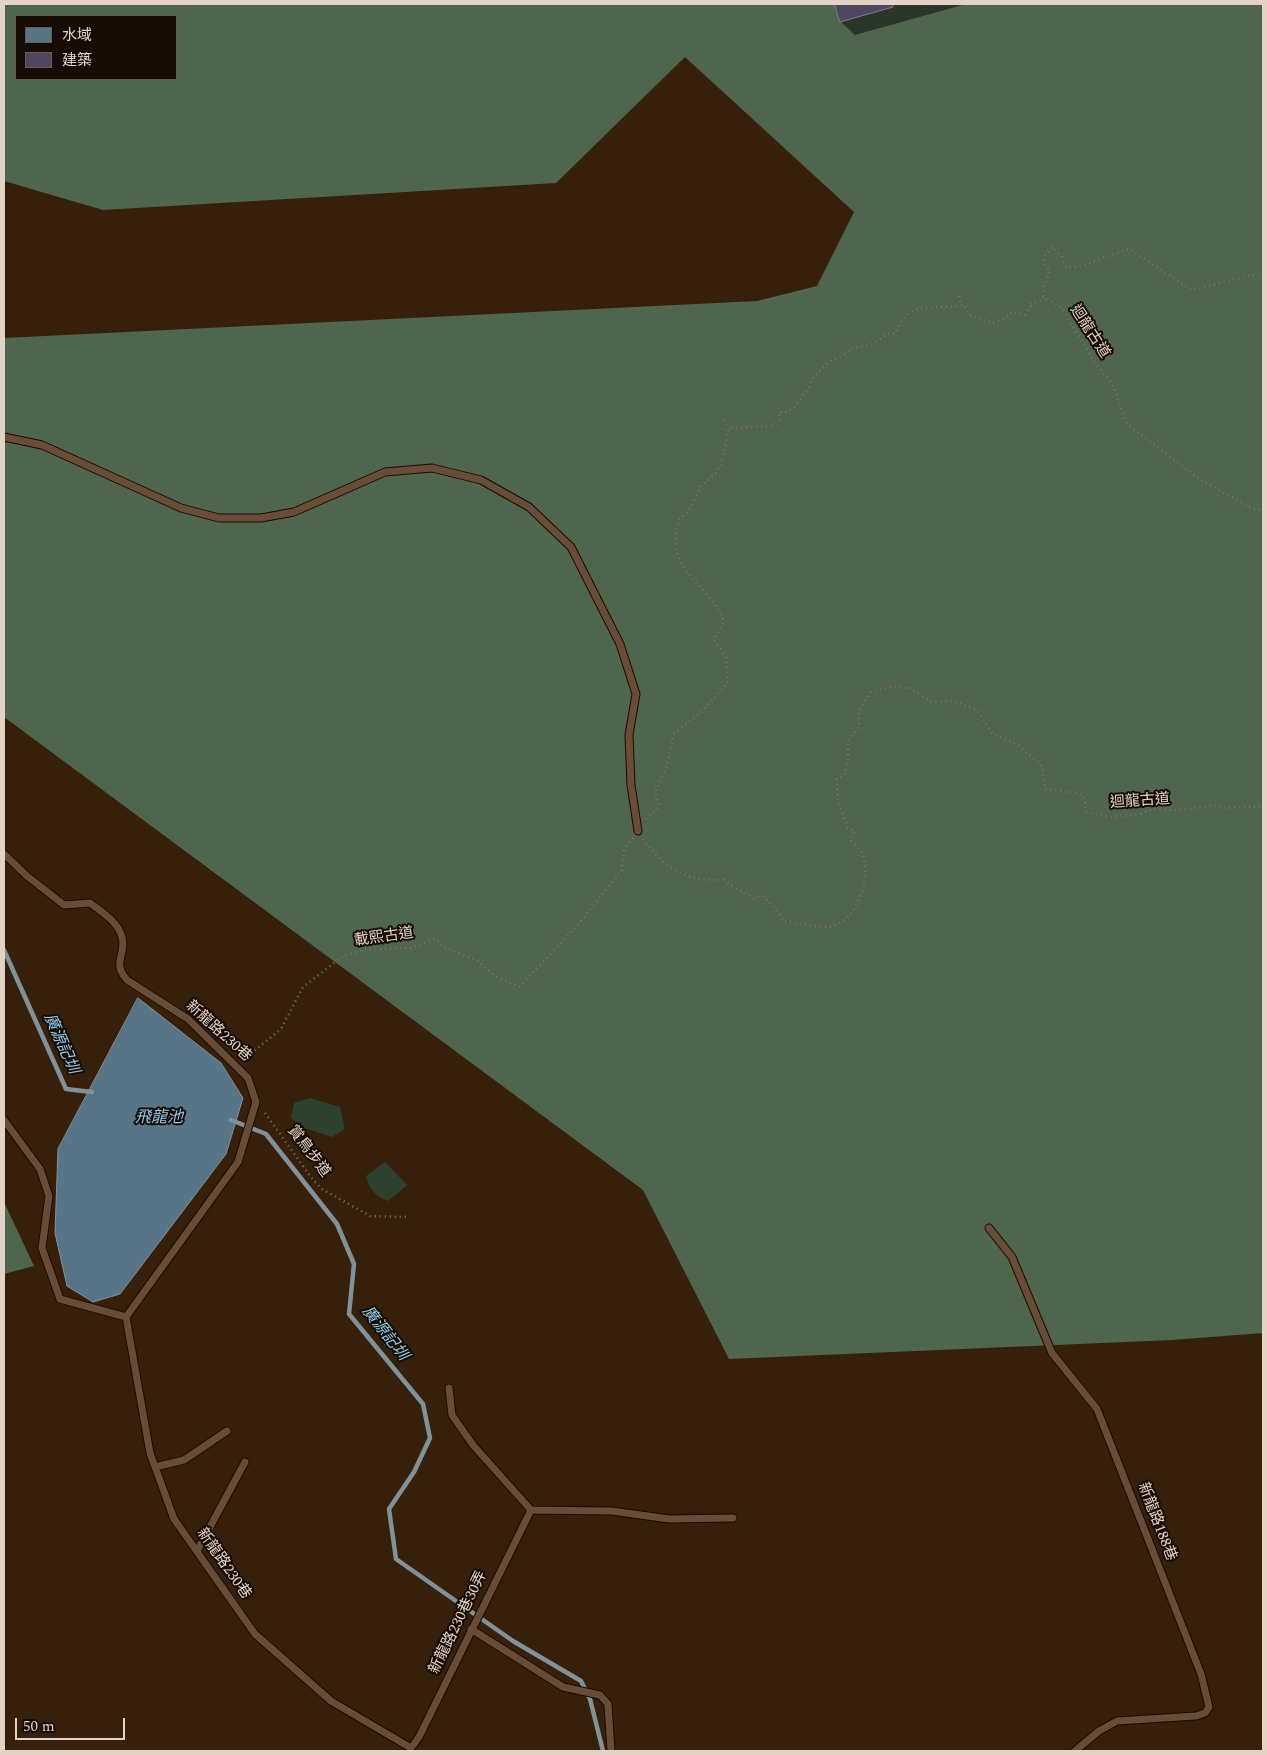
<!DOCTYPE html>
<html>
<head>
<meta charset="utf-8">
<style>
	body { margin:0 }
	#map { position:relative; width:1267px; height:1755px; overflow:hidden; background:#37200b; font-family:Spectral,"Noto Sans TC",serif }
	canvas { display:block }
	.frame { position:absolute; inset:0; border:5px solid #e3d3c7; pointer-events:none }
	.legend { position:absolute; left:15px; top:15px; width:162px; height:65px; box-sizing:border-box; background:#170c05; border:1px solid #695c53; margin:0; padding:6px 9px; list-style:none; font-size:15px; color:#e3d3c7 }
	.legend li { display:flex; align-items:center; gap:10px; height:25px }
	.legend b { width:25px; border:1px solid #695c53 }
	.scale { position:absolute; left:15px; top:1718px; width:110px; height:22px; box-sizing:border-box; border:2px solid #e3d3c7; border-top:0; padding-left:6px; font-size:15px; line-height:18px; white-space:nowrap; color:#e3d3c7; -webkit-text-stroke:4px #170c05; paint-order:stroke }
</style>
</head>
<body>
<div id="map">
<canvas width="1267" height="1755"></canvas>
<div class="frame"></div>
<ul class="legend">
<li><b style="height:14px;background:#577587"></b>水域</li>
<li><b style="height:14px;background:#50455f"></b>建築</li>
</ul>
<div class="scale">50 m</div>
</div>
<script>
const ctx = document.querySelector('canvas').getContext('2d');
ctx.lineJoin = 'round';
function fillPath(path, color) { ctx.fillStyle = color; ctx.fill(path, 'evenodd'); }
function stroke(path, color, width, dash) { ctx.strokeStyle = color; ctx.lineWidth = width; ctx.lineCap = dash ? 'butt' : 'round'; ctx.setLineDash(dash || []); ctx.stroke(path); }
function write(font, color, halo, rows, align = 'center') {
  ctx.font = font + ' Spectral,"Noto Sans TC",serif'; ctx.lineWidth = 4; ctx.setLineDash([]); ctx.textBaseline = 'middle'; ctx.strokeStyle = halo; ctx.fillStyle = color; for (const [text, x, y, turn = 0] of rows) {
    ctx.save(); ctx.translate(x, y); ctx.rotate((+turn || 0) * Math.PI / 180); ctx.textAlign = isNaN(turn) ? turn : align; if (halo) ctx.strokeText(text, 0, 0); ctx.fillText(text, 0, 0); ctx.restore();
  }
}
fillPath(new Path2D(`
	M310 1098 340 1107 345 1129 332 1137 305 1128 291 1118 294 1103Z
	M385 1162 407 1185 388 1201C375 1196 369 1189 366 1176Z`), '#2e402e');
fillPath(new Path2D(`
	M4 4H1263V1333L1172 1340 729 1359 643 1190 4 717V338L757 301 817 286 854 212 685 57 556 183 103 210 4 181ZM16 16H176V79H16Z
	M4 1202 34 1266 4 1274Z`), '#4f654e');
const water = new Path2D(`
	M138 998 221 1063 243 1098 226 1154 120 1294 93 1302 67 1286 55 1233 58 1149Z`);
fillPath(water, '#577587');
stroke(water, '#81919a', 1);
fillPath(new Path2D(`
	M836 4H966L855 35 841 22Z`), '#0007');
stroke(new Path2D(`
	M4 950 66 1089 92 1092
	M231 1120 266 1134 337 1224 354 1264 349 1314 423 1404 430 1438 414 1472 389 1509 396 1559 513 1641 581 1681 590 1699 603 1751`), '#81919a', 4.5);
const building = new Path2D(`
	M835 4H893V7L840 22Z`);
fillPath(building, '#50455f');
stroke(building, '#857796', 1);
const service = new Path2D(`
	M4 437 42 445 181 508 219 518H261L294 512 385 472 432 468 481 480 529 507 571 547 620 644 636 694 629 735 631 785 638 831
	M4 854 27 876 64 905 90 903C102 912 118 922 122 937 127 955 111 962 127 980L188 1019 248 1078 256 1102 238 1162 126 1317 150 1453 174 1519 255 1634 331 1701 411 1748
	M4 1120 40 1169 49 1196 42 1248 60 1299 126 1317
	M989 1228 1012 1257 1052 1353 1097 1409 1201 1674 1209 1707 1205 1713 1196 1716 1117 1721 1099 1731 1075 1751
	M449 1388 452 1415 473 1445 531 1510 612 1511 669 1519 733 1518
	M155 1467 184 1460 227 1431
	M197 1551 245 1462
	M471 1629 563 1687 600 1695 608 1704 611 1751
	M411 1748 419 1737 531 1510`);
stroke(service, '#1d0900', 9);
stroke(new Path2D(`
	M1263 277 1256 274 1192 290 1129 249 1078 267H1066L1062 257 1052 247 1044 257V264L1050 270 1044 286 1043 296 1062 308 1095 363 1112 383 1127 424 1199 479 1252 508 1263 510
	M959 296 961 305
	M723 420 729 428
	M646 819 651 813 657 810 659 805 655 792 667 766 674 733 699 714 728 683 726 657 714 639 724 622C711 582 663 574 679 520L689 511 701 486 716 473 721 463 729 428 774 426 779 421V412H787L793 408 807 391 815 375 832 360 847 353 850 349C857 346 867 347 874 343 885 337 882 334 896 333 907 297 938 311 964 305L968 314 992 323 1002 320 1012 312 1025 315 1031 306 1029 304 1047 298
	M643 839C663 867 689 883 724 880 733 889 744 891 754 898L762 895C770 904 779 910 783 921 799 923 818 929 833 926 858 921 873 871 861 851 858 847 853 843 850 840L855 831 848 828 838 802 837 779 844 776 848 760V740L859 727V710L871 692 890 687 910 688 931 702 954 701 977 710 993 734 1017 744 1042 766 1045 789 1075 793 1084 797 1086 812 1110 817 1139 814 1154 809 1173 810 1215 806 1228 808 1263 806
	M243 1060 281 1029 303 987 343 956 368 949 410 948 436 939 442 946 478 961 495 976 519 987 577 926 622 870 624 850 633 838
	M265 1113 313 1180 322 1189 370 1216 408 1217`), '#857160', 2.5, [1, 4]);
stroke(service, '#674d38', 7);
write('15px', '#e3d3c7', '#170c05', [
	["迴龍古道",1089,332,57],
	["迴龍古道",1140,802,-4],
	["載熙古道",384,938,-8],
	["新龍路230巷",218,1032,42],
	["賞鳥步道",308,1152,53],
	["新龍路188巷",1156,1522,69],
	["新龍路230巷",223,1564,55],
	["新龍路230巷30弄",459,1623,-64]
]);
write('italic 16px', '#93cbed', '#170c05', [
	["廣源記圳",60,1044,66],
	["飛龍池",159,1119],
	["廣源記圳",384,1334,52]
]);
</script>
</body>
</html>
